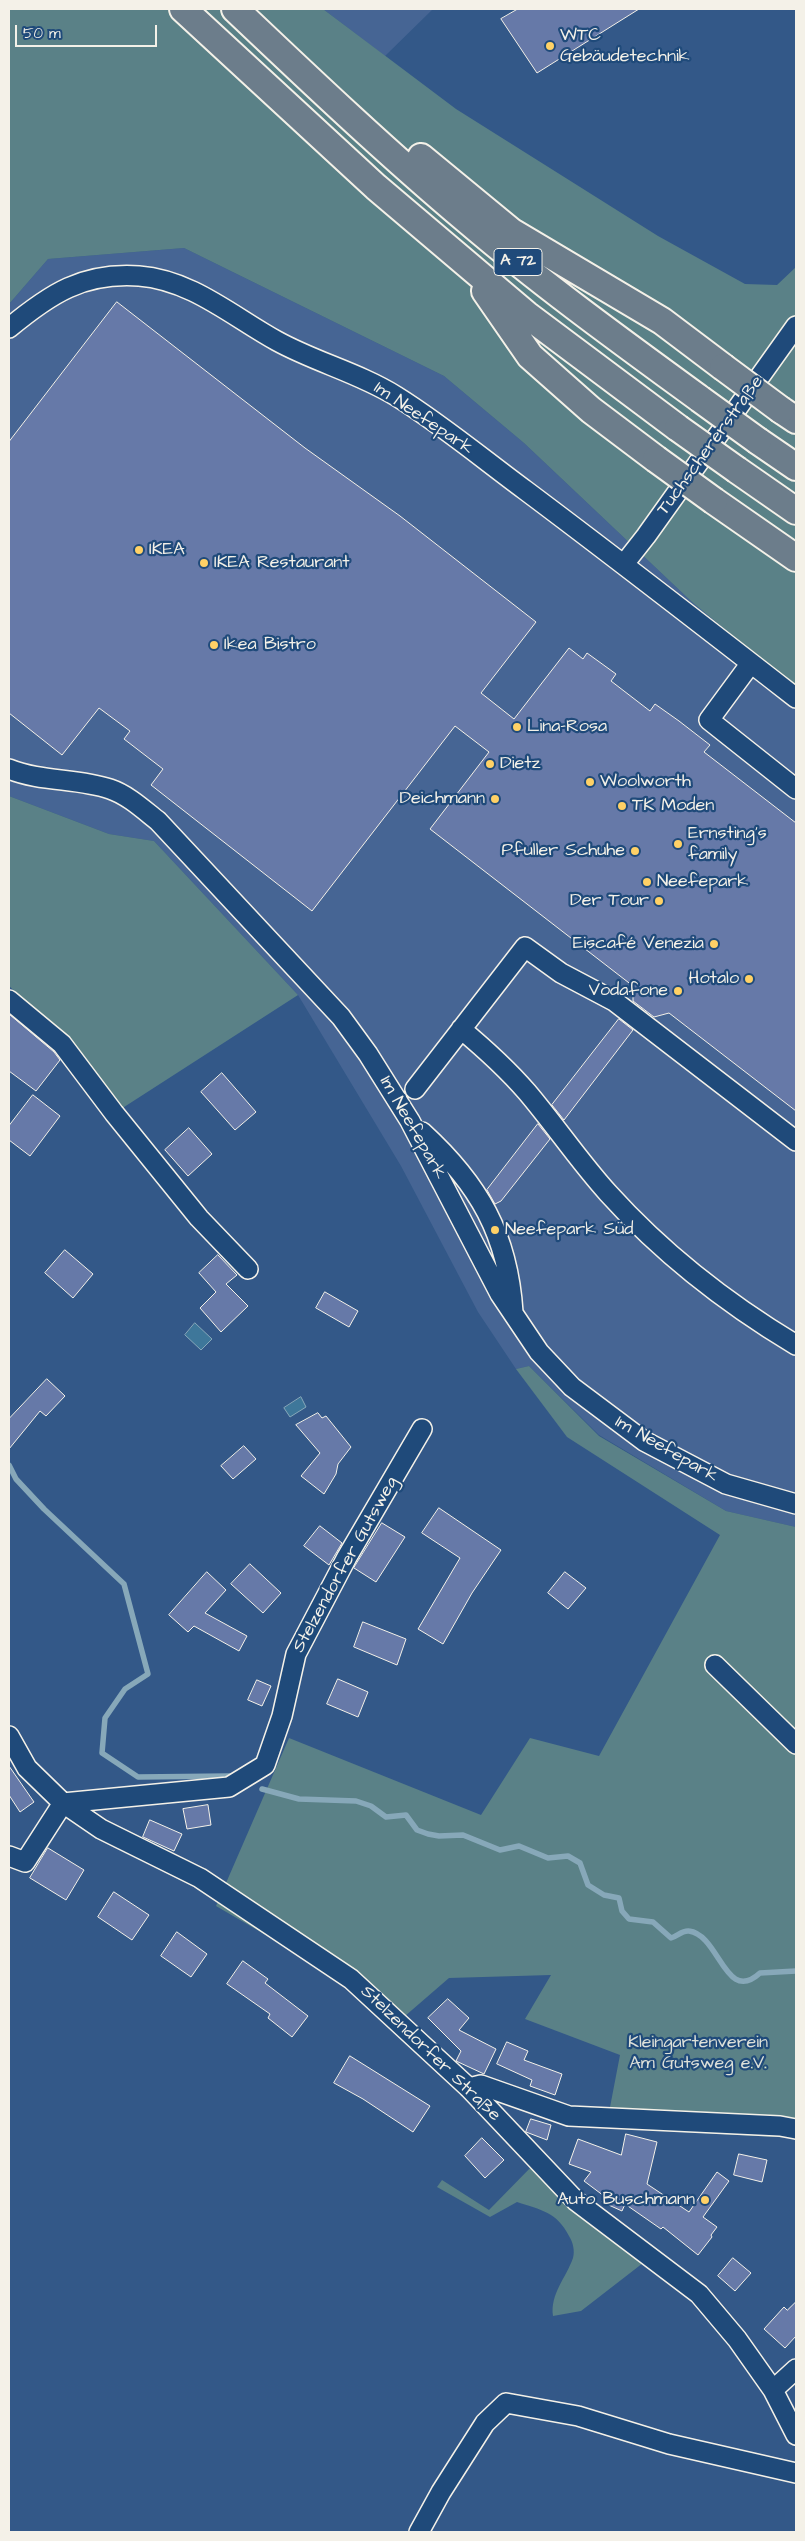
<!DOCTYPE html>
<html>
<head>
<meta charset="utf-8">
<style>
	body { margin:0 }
	#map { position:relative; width:805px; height:2541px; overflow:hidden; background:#335888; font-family:"Architects Daughter",sans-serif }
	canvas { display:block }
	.frame { position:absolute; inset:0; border:10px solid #f4f1e8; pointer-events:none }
	.scale { position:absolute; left:15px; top:25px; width:142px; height:22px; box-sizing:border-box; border:2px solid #f4f1e8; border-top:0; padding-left:6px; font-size:15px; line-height:18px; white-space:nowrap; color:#f4f1e8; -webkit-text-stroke:4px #1f4a7a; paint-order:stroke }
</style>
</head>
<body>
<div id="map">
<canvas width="805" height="2541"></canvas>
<div class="frame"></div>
<div class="scale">50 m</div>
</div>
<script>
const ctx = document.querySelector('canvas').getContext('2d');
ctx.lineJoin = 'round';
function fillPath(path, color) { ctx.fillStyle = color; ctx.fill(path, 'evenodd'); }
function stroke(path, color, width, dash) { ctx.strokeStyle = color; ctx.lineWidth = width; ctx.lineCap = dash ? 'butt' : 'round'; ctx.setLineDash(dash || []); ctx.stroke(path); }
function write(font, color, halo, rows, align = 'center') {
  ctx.font = font + ' "Architects Daughter",sans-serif'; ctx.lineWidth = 4.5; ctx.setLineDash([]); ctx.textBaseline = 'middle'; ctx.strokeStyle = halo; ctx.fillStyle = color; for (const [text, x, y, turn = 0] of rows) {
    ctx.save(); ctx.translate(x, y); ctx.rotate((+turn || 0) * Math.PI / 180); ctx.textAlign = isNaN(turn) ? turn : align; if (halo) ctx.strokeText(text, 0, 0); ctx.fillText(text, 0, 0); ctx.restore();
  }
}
fillPath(new Path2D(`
	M323 9H433L385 56Z
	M184 248 444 376 524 443 692 602 796 688V1527L726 1511 599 1435 529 1366 516 1369 478 1312 401 1166 298 995 154 841 109 834 9 796V304L48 259Z`), '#466594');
fillPath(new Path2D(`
	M9 9H323L456 109 658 236 745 284 777 285 796 267V688L692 602 524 443 444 376 184 248 48 259 9 304Z
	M9 796 109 834 154 841 298 995 121 1109 73 1044 9 986Z
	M529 1366 599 1436 726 1511 796 1527V2138L606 2128 620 2055 525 2019 551 1975 449 1978 390 2029 331 1973 216 1906 289 1738 481 1815 530 1738 599 1756 720 1535 567 1437 516 1369Z
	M535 2163 643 2263 581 2311 553 2316C550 2294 566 2278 573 2258 575 2251 573 2242 569 2236 557 2212 541 2210 517 2202L490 2217 437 2187 442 2180 489 2210Z`), '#5a8187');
const water = new Path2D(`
	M195 1323 212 1339 201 1350 185 1335Z
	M301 1397 306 1407 290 1417 284 1408Z`);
fillPath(water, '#3e779a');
stroke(water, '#87a8b9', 1);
stroke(new Path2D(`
	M9 1465 16 1479 44 1509 124 1584 148 1674 125 1689 105 1718 102 1753 138 1777 229 1776
	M262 1789 299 1799 356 1801 371 1806 386 1817 406 1815 417 1830 428 1834 439 1836 463 1835 500 1850 519 1846 548 1858 568 1856 580 1863 588 1885 604 1895 619 1898 622 1911 629 1919 653 1922 671 1938C677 1936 683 1930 689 1931 720 1935 725 2005 760 1973L796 1971`), '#87a8b9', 5.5);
const building = new Path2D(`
	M518 9H639L537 73 501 19Z
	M117 302 305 448 400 516 536 622 481 693 514 719 569 648 583 659 587 653 616 674 611 681 650 711 655 704 679 721 710 745 704 752 796 823V1111L669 1013 654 1017 633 1001V986L430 829 489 752 455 726 312 911 151 785 163 769 124 739 130 731 99 708 62 755 9 713V442Z
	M9 1014 54 1052 60 1060 36 1091 9 1071Z
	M619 1019 633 1030 564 1120 552 1105Z
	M222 1073 256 1112 235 1130 201 1092Z
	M33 1095 60 1116 30 1156 9 1140V1126Z
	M538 1124 550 1139 501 1201 495 1204 487 1190Z
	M189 1128 212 1154 188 1176 165 1150Z
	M65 1250 93 1274 73 1298 45 1273Z
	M218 1255 237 1275 226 1284 248 1306 221 1332 200 1308 216 1292 199 1273Z
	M325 1292 358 1311 349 1327 316 1308Z
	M47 1379 65 1396 46 1416 40 1411 9 1449V1419Z
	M318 1413 322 1418 326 1416 351 1447 338 1464 336 1474 324 1494 301 1476 320 1453 296 1425Z
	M244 1446 256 1459 233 1479 221 1466Z
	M439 1508 501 1550 472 1593 443 1644 418 1629 460 1558 422 1533Z
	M382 1523 405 1537 376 1582 354 1568Z
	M320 1526 342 1543 329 1565 304 1546Z
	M250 1564 281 1593 263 1613 231 1584Z
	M207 1572 226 1590 205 1613 247 1636 239 1651 194 1626 188 1632 169 1615Z
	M565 1572 586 1588 568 1609 548 1593Z
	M363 1622 406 1639 397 1665 354 1647Z
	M338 1679 368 1692 358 1717 327 1704Z
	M257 1680 271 1686 262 1706 248 1700Z
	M9 1766 34 1802 20 1812 9 1795Z
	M208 1805 211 1825 187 1829 183 1809Z
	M150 1820 182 1834 174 1851 143 1837Z
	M48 1848 84 1870 66 1900 30 1878Z
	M114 1892 149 1915 132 1940 98 1917Z
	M177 1932 207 1954 191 1977 161 1956Z
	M243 1961 268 1979 265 1983 308 2016 292 2037 268 2018 270 2014 227 1984Z
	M448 1999 469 2018 459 2030 496 2049 484 2074 456 2061 461 2051 428 2018Z
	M507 2042 528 2051 524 2060 562 2074 555 2095 530 2086 532 2080 497 2064Z
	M350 2056 430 2106 413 2132 363 2099 334 2083Z
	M531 2119 551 2125 547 2140 526 2132Z
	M626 2134 657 2142 647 2184 689 2212 717 2172 729 2181 703 2217 717 2227 711 2235 712 2237 698 2255 663 2227 661 2229 625 2204 622 2211 602 2202 604 2196 584 2181 591 2172 569 2164 578 2139 621 2155Z
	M482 2138 504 2160 485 2178 465 2156Z
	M739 2154 767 2160 762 2182 734 2175Z
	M733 2258 751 2273 735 2291 718 2276Z
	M796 2302V2336L785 2348 764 2329 784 2307 787 2310Z`);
fillPath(building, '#6679a8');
stroke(building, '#f4f1e8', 1);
const minor = new Path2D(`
	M9 328C50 294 83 272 139 276 192 280 233 317 277 341 315 362 359 373 396 396 441 424 483 459 525 490 616 558 706 628 796 698
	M624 564 646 536 796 326
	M751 663 709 720 796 789
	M9 769C41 782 77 778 110 789 128 795 144 810 158 821L341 1017 368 1054 410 1121 500 1294 539 1352 572 1387 644 1441 726 1484 796 1504
	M9 1000 62 1044 114 1113 199 1218 248 1269
	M461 1029C485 1049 507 1069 527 1092 555 1125 579 1161 608 1193 663 1254 726 1303 796 1345
	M415 1089 525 947 561 973 614 1001 796 1141
	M422 1132C479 1184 508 1235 513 1312
	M715 1665 796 1744
	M9 1736 27 1768 63 1803 101 1829 200 1878 351 1979 469 2088 576 2201 699 2294 737 2339 773 2390 796 2435
	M9 1856 25 1862 63 1803 229 1787 265 1765 282 1716 296 1654 347 1557 422 1429
	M469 2088 481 2085 569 2116 780 2126 796 2129
	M773 2390 796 2369
	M419 2532 441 2492 485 2423 506 2403 578 2416 669 2444 796 2473`);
const highway = new Path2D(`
	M183 9 376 187 527 315 678 428
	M235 9C311 81 388 154 469 222 543 285 622 342 700 399
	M421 157 512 232 662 321 723 367
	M485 291 530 356 591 410 656 459
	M781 410 796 420
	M758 441 796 467
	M737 470 796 511
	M714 501 796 558`);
stroke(minor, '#f4f1e8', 22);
stroke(highway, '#f4f1e8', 30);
stroke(minor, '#1f4a7a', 19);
stroke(highway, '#6c7d8b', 26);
const highwayBridge = new Path2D(`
	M723 367 781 410
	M700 399 758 441
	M678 428 737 470
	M656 459 714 501`);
stroke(highwayBridge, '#f4f1e8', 30, []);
stroke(highwayBridge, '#6c7d8b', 26);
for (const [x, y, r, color] of [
	[550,46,5,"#ffd166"],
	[139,550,5,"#ffd166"],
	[204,563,5,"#ffd166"],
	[214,645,5,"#ffd166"],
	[517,727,5,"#ffd166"],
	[490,764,5,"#ffd166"],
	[590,782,5,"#ffd166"],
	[495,799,5,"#ffd166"],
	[622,806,5,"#ffd166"],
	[678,844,5,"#ffd166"],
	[635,851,5,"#ffd166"],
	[647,882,5,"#ffd166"],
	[659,901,5,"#ffd166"],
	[714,944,5,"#ffd166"],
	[749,979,5,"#ffd166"],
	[678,991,5,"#ffd166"],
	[495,1230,5,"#ffd166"],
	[705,2200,5,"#ffd166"]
]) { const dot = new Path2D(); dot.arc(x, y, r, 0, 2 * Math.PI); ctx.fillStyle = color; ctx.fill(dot); stroke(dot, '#1f4a7a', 2); }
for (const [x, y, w] of [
	[518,262,48]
]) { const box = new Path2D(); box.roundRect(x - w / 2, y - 13.5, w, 27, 4); ctx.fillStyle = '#1f4a7a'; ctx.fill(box); stroke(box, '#f4f1e8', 1); }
write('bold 16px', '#f4f1e8', null, [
	["A 72",518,262]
]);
write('18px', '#f4f1e8', '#1f4a7a', [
	["WTC",560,36],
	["Gebäudetechnik",560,57],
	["IKEA",149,550],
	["IKEA Restaurant",214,563],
	["Ikea Bistro",224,645],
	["Lina-Rosa",527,727],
	["Dietz",500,764],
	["Woolworth",600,782],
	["Deichmann",485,799,"right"],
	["TK Moden",632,806],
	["Ernsting's",688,834],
	["family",688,855],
	["Pfuller Schuhe",625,851,"right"],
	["Neefepark",657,882],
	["Der Tour",649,901,"right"],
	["Eiscafé Venezia",704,944,"right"],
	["Hotalo",739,979,"right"],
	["Vodafone",668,991,"right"],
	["Neefepark Süd",505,1230],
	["Auto Buschmann",695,2200,"right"]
], 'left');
write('18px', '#f4f1e8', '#1f4a7a', [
	["Im Neefepark",423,419,34],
	["Tuchschererstraße",711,446,-54],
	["Im Neefepark",412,1128,60],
	["Im Neefepark",666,1450,30],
	["Stelzendorfer Gutsweg",346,1565,-61],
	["Stelzendorfer Straße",430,2054,44]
]);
write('18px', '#dde0d9', '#1f4a7a', [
	["Kleingartenverein",698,2043],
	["Am Gutsweg e.V.",698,2064]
]);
</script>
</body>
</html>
